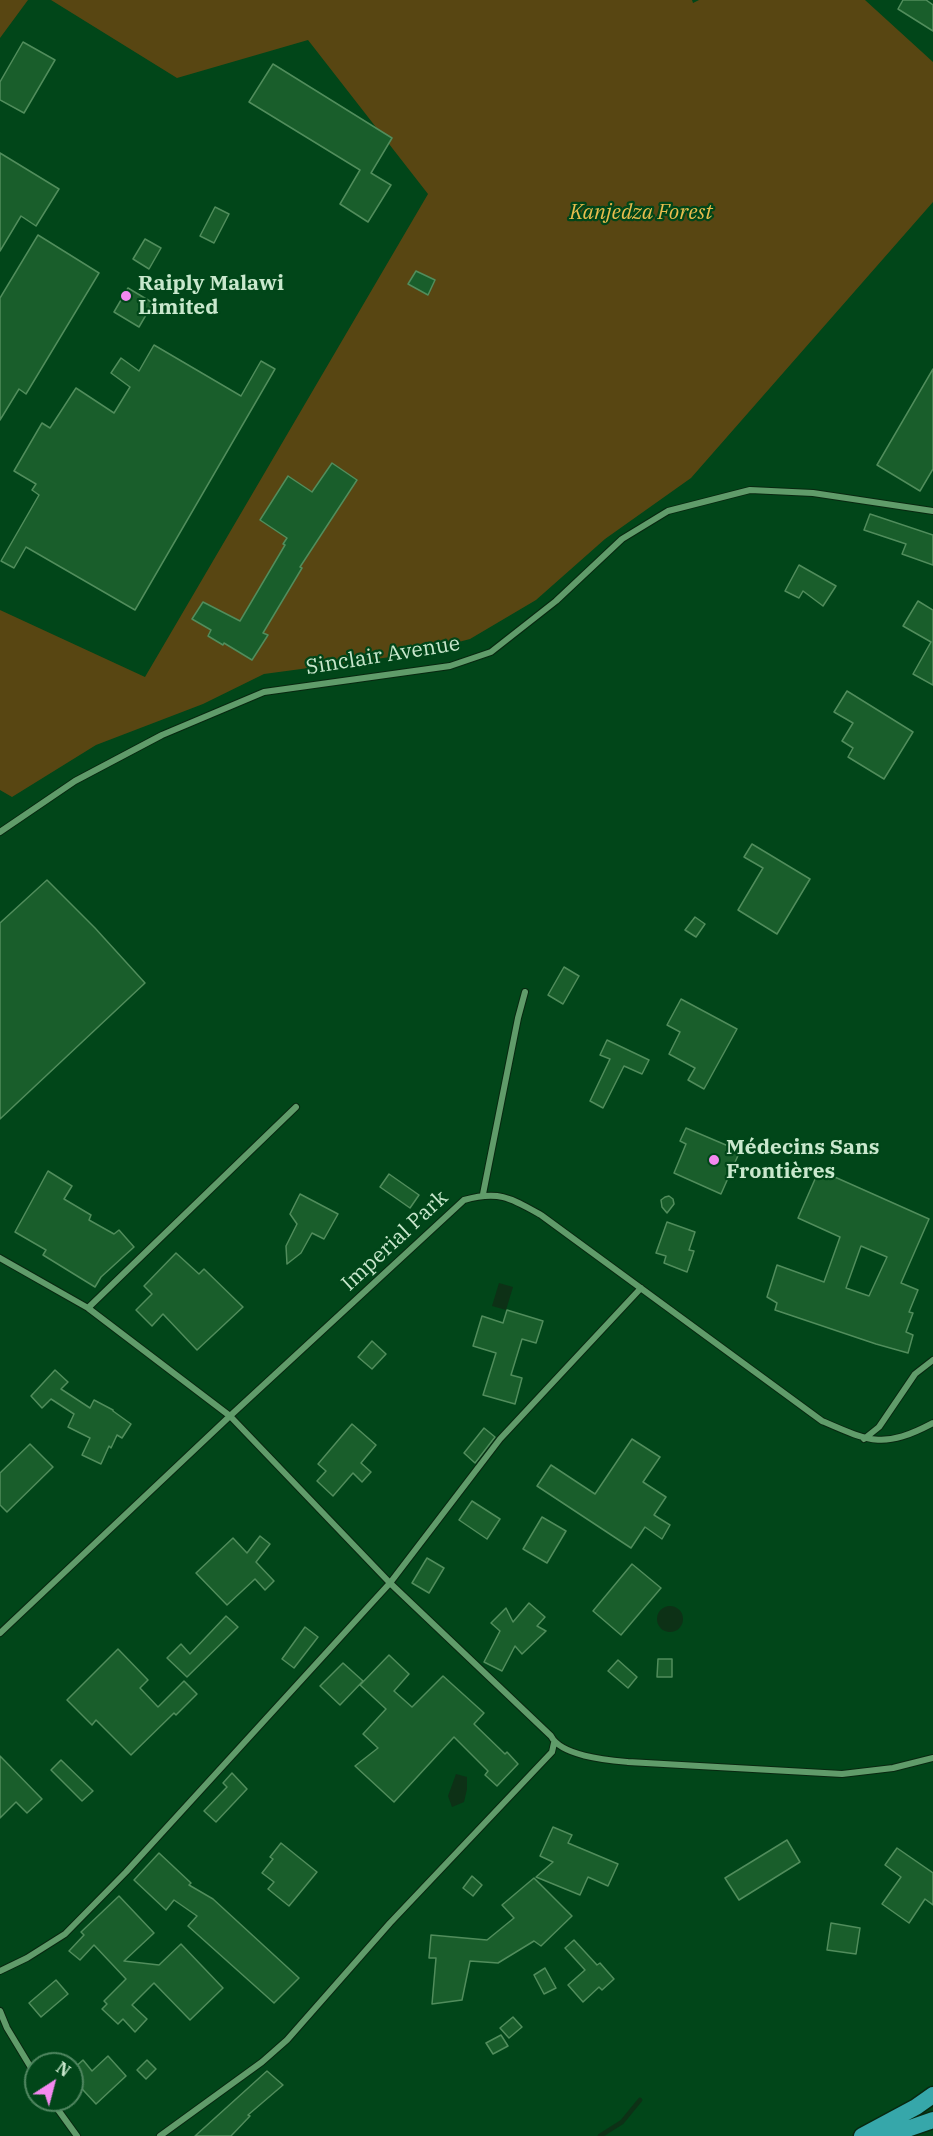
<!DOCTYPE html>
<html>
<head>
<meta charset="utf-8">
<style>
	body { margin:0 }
	#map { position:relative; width:933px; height:2136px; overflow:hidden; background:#014619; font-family:"IBM Plex Serif",serif }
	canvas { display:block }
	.north { position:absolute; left:24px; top:2052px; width:60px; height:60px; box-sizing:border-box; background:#014619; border:2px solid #518761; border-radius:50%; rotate:36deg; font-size:16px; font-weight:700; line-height:24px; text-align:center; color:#c9e8cd }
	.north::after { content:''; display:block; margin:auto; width:21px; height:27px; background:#f489f0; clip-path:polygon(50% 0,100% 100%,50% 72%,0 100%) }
</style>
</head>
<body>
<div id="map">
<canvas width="933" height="2136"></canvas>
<div class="north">N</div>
</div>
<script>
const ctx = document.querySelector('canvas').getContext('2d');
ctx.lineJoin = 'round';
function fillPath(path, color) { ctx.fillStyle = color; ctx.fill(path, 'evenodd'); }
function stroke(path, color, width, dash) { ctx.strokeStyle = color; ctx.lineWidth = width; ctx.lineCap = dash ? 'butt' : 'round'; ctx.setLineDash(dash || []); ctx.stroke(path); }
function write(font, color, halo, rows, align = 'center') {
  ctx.font = font + ' "IBM Plex Serif",serif'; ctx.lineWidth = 4.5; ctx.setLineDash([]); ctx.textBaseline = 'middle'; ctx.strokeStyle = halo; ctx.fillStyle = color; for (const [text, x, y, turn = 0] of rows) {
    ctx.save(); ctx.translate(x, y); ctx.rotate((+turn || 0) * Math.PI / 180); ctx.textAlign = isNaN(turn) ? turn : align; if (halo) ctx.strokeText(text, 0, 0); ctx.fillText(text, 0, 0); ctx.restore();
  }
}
fillPath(new Path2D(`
	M0 0H28L0 38Z
	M51 0H692L693 3 699 0H865L933 62V202L691 478 605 539 536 600 470 639 413 654 264 674 203 704 96 745 12 797 0 790V610L145 677 428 194 308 40 177 78Z`), '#584612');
fillPath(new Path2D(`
	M499 1283 513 1287 506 1310 492 1306Z
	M657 1619a13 13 0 1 1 26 0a13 13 0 1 1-26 0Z
	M456 1774 467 1777V1789L464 1802 452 1807 448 1796Z`), '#0d3116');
stroke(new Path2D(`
	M600 2136 622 2122 640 2100`), '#0d3116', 4.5);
const building = new Path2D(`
	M903 0H926L933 5V31L898 9Z
	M23 42 55 60 24 113 0 100V82Z
	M273 64 392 138 371 173 391 185 368 222 340 204 360 170 249 102Z
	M0 153 59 189 36 226 21 216 0 251Z
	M215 207 229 214 214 243 200 236Z
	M38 235 99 273 26 394 19 389 0 420V298Z
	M145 239 161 248 149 269 133 259Z
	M416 271 435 280 428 295 408 284Z
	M128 288 153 303 139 327 114 312Z
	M154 345 241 396 261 361 275 369 135 610 26 547 14 568 1 561 39 495 32 490 36 484 14 471 42 423 50 428 76 388 114 413 130 387 111 373 121 358 139 371Z
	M933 369V469L920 491 877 465Z
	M332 463 357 480 300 567 302 568 263 633 268 635 252 660 224 643 223 645 208 636 211 630 192 619 203 602 240 621 285 545 283 544 287 538 260 520 288 476 312 492Z
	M870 514 933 535V565L902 554 906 544 864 530Z
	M799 565 836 586 823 606 803 591 799 598 785 591Z
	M918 601 933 610V685L913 674 931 642 903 626Z
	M847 691 913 732 884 779 848 757 853 748 842 741 853 723 834 712Z
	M752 844 810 879 777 934 738 910 763 868 744 857Z
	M47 880 95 928 145 983 0 1119V923Z
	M695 917 705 924 696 937 685 930Z
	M564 967 579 976 563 1004 548 995Z
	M681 999 737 1029 704 1089 688 1080 695 1068 669 1054 680 1032 667 1025Z
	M607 1040 649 1060 642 1074 624 1066 603 1108 590 1101 610 1059 600 1055Z
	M686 1128 740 1151 721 1194 674 1173 686 1144 680 1141Z
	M819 1170 929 1219 901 1283 918 1290 909 1312 913 1313 906 1332 913 1335 908 1353 876 1344 775 1310 777 1303 767 1297 777 1265 824 1282 840 1237 798 1218ZM861 1246 887 1257 869 1296 846 1288Z
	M48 1171 72 1186 64 1199 91 1215 89 1220 114 1234 119 1230 134 1247 101 1277 95 1287 43 1255 46 1250 15 1232Z
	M389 1174 419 1195 410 1208 380 1187Z
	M300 1194 338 1214 324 1239 312 1233 301 1253 287 1264 286 1246 297 1224 290 1214Z
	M669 1196 673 1199 674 1204 667 1213 662 1207 661 1200 665 1197Z
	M667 1222 695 1232 689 1250 694 1251 687 1272 664 1263 666 1256 656 1253Z
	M176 1253 199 1274 204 1269 243 1307 197 1350 163 1314 152 1326 136 1310 152 1294 144 1286Z
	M507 1310 543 1321 536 1343 522 1339 511 1375 522 1378 515 1404 483 1395 496 1353 473 1346 482 1316 503 1323Z
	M372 1341 386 1354 372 1369 358 1357Z
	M55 1370 68 1382 61 1389 90 1408 94 1400 113 1410V1411L131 1424 122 1438 117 1435 111 1448 109 1446 101 1464 82 1455 90 1438 68 1427 74 1414 51 1399 42 1408 31 1396Z
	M352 1424 376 1445 361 1463 371 1472 362 1482 353 1473 333 1496 317 1481 326 1471 318 1464Z
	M484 1428 495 1437 475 1463 464 1453Z
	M632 1439 660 1457 643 1482 666 1497 654 1515 670 1525 662 1539 645 1527 631 1548 537 1486 551 1465 595 1494Z
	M30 1444 53 1467 7 1512 0 1505V1473Z
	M472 1501 500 1519 487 1539 459 1520Z
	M542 1517 566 1531 547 1563 523 1549Z
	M260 1536 270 1544 256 1562 274 1581 265 1590 255 1579 227 1605 196 1573 233 1538 247 1553Z
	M427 1558 444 1568 429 1593 412 1583Z
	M632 1564 661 1588 621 1635 593 1611Z
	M529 1603 545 1617 537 1626 546 1631 522 1654 515 1646 502 1671 484 1662 500 1631 491 1623 506 1608 513 1622Z
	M226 1616 238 1627 187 1677 167 1658 181 1644 190 1654Z
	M305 1627 318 1637 294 1668 282 1659Z
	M118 1649 148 1680 140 1688 158 1707 184 1681 197 1694 176 1715 174 1713 131 1755 96 1720 92 1725 67 1700Z
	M389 1655 409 1674 394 1691 412 1707 443 1676 484 1713 474 1724 505 1754 507 1752 518 1764 497 1786 485 1775 488 1771 454 1737 394 1802 355 1766 378 1748 363 1734 386 1709 360 1685Z
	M658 1659H672V1677H657Z
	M618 1660 637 1677 628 1688 608 1671Z
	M343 1663 363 1681 340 1705 320 1686Z
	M0 1756 42 1799 27 1813 16 1802 0 1818Z
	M61 1760 93 1791 82 1801 51 1770Z
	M232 1773 247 1789 216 1822 204 1811 227 1787 223 1783Z
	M553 1827 572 1835 568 1843 618 1864 608 1886 588 1877 580 1895 536 1877 553 1862 540 1856Z
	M787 1840 800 1862 739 1900 725 1878Z
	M281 1843 317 1872 289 1906 268 1889 274 1882 262 1873 273 1859 270 1857Z
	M897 1848 933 1873V1905L925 1899 909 1923 882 1904 901 1877 885 1865Z
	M159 1853 191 1883 189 1885 213 1899 299 1978 274 2003 188 1926 197 1916 174 1900 166 1910 134 1880Z
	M472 1876 482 1885 473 1896 463 1888Z
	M534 1878 572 1916 541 1946 534 1941 498 1963 470 1961 462 2000 432 2004 436 1958H429L431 1935 487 1940 514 1918 502 1905Z
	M119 1896 154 1933 124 1961 159 1965 181 1944 223 1988 190 2020 154 1983 132 2005 147 2019 135 2032 123 2019 118 2024 102 2009 107 2004 104 2001 126 1979 94 1945 80 1960 69 1951 84 1935 81 1932Z
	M831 1923 860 1928 856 1954 827 1950Z
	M574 1940 597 1965 600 1963 614 1979 602 1990 599 1987 583 2002 568 1985 585 1970 565 1948Z
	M545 1968 556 1988 544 1994 534 1975Z
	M56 1980 68 1994 41 2017 29 2003Z
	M513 2017 522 2027 509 2038 500 2028Z
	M501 2035 508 2046 493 2054 486 2043Z
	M108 2056 126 2076 96 2104 72 2078V2070L83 2060 92 2071Z
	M147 2060 156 2069 146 2079 137 2070Z
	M267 2071 283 2085 248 2115 250 2116 231 2136H195Z`);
fillPath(building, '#195e2b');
stroke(building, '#518d5c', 1.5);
const minor = new Path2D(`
	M0 832 75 781 162 735 264 692 450 666 491 652 556 601 622 539 668 511 750 490 813 493 933 511
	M483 1194 518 1018 525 992
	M0 1258 88 1308 230 1416 390 1583 551 1736C561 1756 607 1760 628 1762L842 1774 893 1768 933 1758
	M88 1308 296 1107
	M864 1439 879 1427 915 1374 933 1360
	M0 1633 230 1416 464 1200C499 1190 511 1198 541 1215L822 1421C870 1442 884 1449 933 1423
	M0 1971 27 1958 65 1934 126 1872 390 1583 500 1439 641 1288
	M0 2011 7 2028 36 2076
	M51 2100 77 2136
	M160 2136 262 2062 287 2040 390 1923 552 1752 554 1743`);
const trunk = new Path2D(`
	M862 2136 916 2107 933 2095
	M887 2136 933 2120`);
stroke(minor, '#082810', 8);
stroke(trunk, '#082810', 19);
stroke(minor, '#609c6a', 6);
stroke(trunk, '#36a7aa', 16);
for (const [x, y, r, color] of [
	[126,296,6,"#f489f0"],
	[714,1160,6,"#f489f0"]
]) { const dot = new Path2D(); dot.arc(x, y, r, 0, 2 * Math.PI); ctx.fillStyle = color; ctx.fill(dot); stroke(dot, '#014619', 2); }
write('italic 21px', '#e7bd4e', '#014619', [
	["Kanjedza Forest",641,213]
]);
write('bold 21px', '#c9e8cd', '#014619', [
	["Raiply Malawi",138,284],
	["Limited",138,308],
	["Médecins Sans",726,1148],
	["Frontières",726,1172]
], 'left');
write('21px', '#c9e8cd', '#014619', [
	["Sinclair Avenue",383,656,-9],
	["Imperial Park",395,1241,-43]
]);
</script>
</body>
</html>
